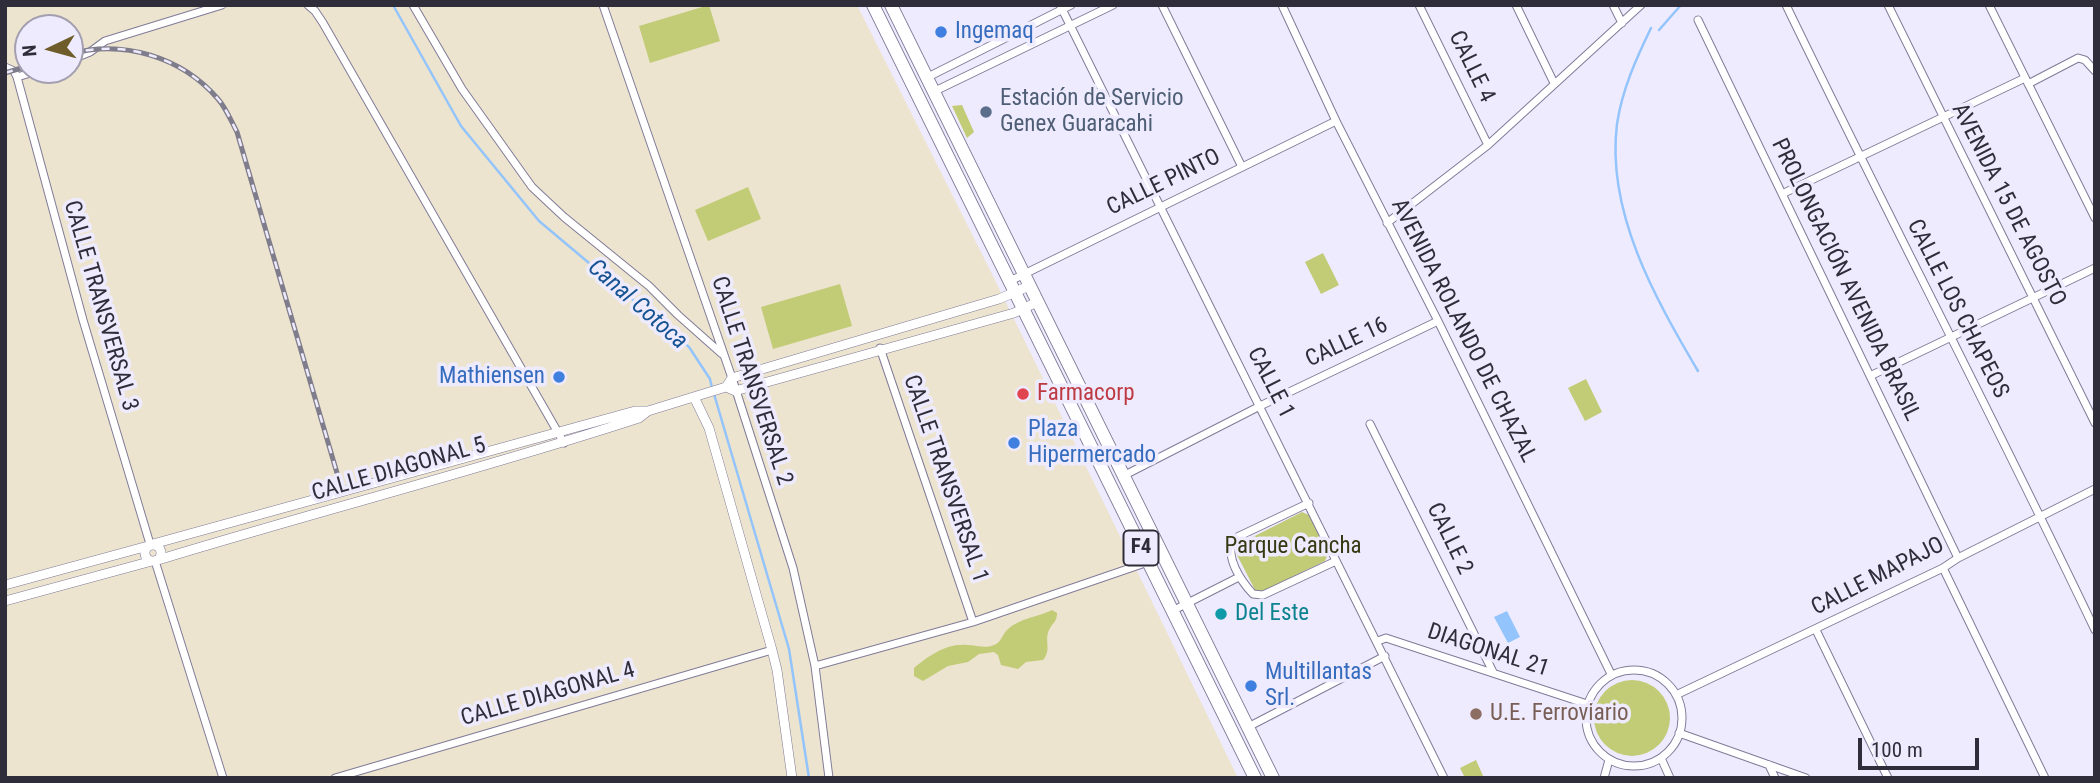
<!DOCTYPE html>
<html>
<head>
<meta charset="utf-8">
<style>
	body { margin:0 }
	#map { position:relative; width:2100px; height:783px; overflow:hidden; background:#efebff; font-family:"Roboto Condensed",sans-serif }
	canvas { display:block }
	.frame { position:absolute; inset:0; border:7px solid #302d3a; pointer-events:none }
	.north { position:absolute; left:14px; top:14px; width:70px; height:70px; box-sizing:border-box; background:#efebff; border:2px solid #a39fb0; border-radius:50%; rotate:265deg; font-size:19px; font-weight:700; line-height:28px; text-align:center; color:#302d3a }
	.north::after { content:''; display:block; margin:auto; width:24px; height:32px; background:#6e5d2b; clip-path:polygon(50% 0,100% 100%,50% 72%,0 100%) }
	.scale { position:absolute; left:1858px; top:738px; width:121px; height:32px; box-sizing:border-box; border:4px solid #302d3a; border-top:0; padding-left:9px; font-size:21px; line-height:24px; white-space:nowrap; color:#302d3a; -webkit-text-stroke:5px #efebff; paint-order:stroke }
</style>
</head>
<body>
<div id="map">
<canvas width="2100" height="783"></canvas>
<div class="frame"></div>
<div class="north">N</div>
<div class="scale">100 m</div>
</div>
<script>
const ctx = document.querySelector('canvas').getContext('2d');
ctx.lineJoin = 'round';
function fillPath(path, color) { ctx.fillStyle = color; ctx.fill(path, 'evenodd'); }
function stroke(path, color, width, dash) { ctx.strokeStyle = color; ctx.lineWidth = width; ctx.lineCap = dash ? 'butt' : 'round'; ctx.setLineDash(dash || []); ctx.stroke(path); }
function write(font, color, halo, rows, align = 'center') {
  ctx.font = font + ' "Roboto Condensed",sans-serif'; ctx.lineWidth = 7; ctx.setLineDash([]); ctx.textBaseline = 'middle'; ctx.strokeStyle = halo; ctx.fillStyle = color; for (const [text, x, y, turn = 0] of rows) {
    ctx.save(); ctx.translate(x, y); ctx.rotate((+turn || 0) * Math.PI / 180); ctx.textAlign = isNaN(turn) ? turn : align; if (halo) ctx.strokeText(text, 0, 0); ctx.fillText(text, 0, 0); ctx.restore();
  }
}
fillPath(new Path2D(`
	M5 5H857L995 280 1238 778H5ZM28 28H70V70H28Z`), '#ece4ce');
fillPath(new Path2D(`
	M709 5 720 41 650 63 639 26Z
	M962 105 974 132 967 138 952 106Z
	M748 187 761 219 708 241 695 210Z
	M1323 253 1339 285 1321 294 1305 262Z
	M840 284 852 326 773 349 761 307Z
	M1586 379 1602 412 1585 421 1568 388Z
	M1302 512 1309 515 1328 554 1325 561 1261 592 1255 590 1235 551 1237 545Z
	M1052 610 1057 613C1057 622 1053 622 1049 630 1044 640 1052 650 1043 660L1026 662 1018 669 1001 665 998 655 994 652 979 654 968 662 948 666 923 681 914 676V668C929 656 946 643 967 645 977 645 985 649 994 645 1002 642 1002 634 1008 629 1020 618 1038 617 1052 610Z
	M1594 718a38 38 0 1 1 76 0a38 38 0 1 1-76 0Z
	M1476 760 1484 778H1465L1460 768Z`), '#c2cb76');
fillPath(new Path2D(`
	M1507 611 1520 637 1508 643 1494 617Z`), '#94c4fc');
stroke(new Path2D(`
	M393 5 461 126 539 221 689 347 710 379 712 388
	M1651 28C1636 59 1622 90 1617 124 1606 212 1655 298 1698 371
	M1659 30 1681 5
	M714 394 789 649 809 778`), '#94c4fc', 2.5);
const minor = new Path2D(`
	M308 5 315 11 323 23 564 443
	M413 5 462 89 532 187 564 217 649 286 678 315 722 354
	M603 5 732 378 793 568 815 666 829 778
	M1060 5 1444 778
	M1162 5 1242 167
	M1282 5 1336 121 1438 321 1611 674
	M1419 5 1488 145
	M1516 5 1554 83
	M1613 5 1622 23
	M1786 5C1887 214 1995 420 2095 630
	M1888 5 2095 423
	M1989 5 2095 218
	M1698 20 1958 558
	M70 60 90 52 105 41 222 5
	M5 67 14 71 17 77 83 320 150 544
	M17 77 41 70
	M926 78 1071 5
	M2028 84 2078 58 2085 60 2095 71
	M933 92 1113 5
	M1782 194 2025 78
	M1387 223 1488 145 1641 5
	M1010 281 1336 121
	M880 348 973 622
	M1870 376 2095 268
	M1370 424 1493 672
	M1123 476 1260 406 1438 321
	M1309 503 1233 539C1225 558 1241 581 1253 594L1263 595 1336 561
	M155 561 223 778
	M1943 568 2045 778
	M1172 611 1239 577
	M1816 630 1888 778
	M1378 641 1386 638 1587 704
	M815 666 973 622 1148 562
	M1586 718a48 48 0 1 1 96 0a48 48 0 1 1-96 0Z
	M1676 695 1943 568 1958 558 2095 489
	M1248 727 1385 656
	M1679 733 1806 778
	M1661 758 1670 778
	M1769 765 1775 778
	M335 778 772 650
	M1604 778 1609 760`);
const tertiary = new Path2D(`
	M726 387 732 378 999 299 1029 286
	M694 397 709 428 772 650 777 670 792 778
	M153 544 635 411H648L726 387 735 391 1014 313 1037 302
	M145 553a8 8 0 1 1 16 0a8 8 0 1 1-16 0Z
	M158 560C318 511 480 470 639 418L648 411
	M5 585 148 546
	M5 601 152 561`);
const trunk = new Path2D(`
	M873 5 1255 778
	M891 5 1273 778`);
stroke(minor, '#817b98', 9);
stroke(tertiary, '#817b98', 10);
stroke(trunk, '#817b98', 14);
stroke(minor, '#fff', 7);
stroke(tertiary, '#fff', 9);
stroke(trunk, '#fff', 12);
const rail = new Path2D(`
	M70 54C123 39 182 57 218 99 226 108 231 121 237 132L337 473
	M5 73 28 66`);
stroke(rail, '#7f7c8c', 5);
stroke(rail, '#efebff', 2.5, [8]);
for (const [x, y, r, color] of [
	[941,32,7,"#3f7fe0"],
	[986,112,7,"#5c6f8a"],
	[559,377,7,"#3f7fe0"],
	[1023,394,7,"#e0444e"],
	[1014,443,7,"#3f7fe0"],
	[1221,614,7,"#0f9aa8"],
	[1251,686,7,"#3f7fe0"],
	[1476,714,7,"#8d6e63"]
]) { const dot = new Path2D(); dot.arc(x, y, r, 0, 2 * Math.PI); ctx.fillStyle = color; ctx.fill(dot); stroke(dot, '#efebff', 2.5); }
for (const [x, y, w] of [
	[1141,548,35]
]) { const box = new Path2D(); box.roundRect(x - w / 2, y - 17.5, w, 35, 5); ctx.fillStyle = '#efebff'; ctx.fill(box); stroke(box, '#302d3a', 2); }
write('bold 21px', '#302d3a', null, [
	["F4",1141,548]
]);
write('23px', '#366cbe', '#efebff', [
	["Ingemaq",955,32],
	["Mathiensen",545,377,"right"],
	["Plaza",1028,430],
	["Hipermercado",1028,456],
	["Multillantas",1265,673],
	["Srl.",1265,699]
], 'left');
write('23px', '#302d3a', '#efebff', [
	["CALLE 4",1471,67,64],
	["CALLE PINTO",1164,183,-26],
	["AVENIDA 15 DE AGOSTO",2008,205,63],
	["PROLONGACIÓN AVENIDA BRASIL",1845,280,64],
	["CALLE TRANSVERSAL 3",100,306,74],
	["CALLE LOS CHAPEOS",1957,309,63],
	["AVENIDA ROLANDO DE CHAZAL",1463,331,63],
	["CALLE 16",1347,343,-25],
	["CALLE TRANSVERSAL 2",751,381,72],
	["CALLE 1",1270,383,63],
	["CALLE DIAGONAL 5",399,470,-16],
	["CALLE TRANSVERSAL 1",945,479,71],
	["CALLE 2",1449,539,64],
	["CALLE MAPAJO",1878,577,-27],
	["DIAGONAL 21",1488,651,18],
	["CALLE DIAGONAL 4",548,695,-16]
]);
write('23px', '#4e5e75', '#efebff', [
	["Estación de Servicio",1000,99],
	["Genex Guaracahi",1000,125]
], 'left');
write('23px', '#be3a42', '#efebff', [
	["Farmacorp",1037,394]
], 'left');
write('23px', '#363911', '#efebff', [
	["Parque Cancha",1293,547]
]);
write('23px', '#0d838f', '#efebff', [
	["Del Este",1235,614]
], 'left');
write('23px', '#785e54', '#efebff', [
	["U.E. Ferroviario",1490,714]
], 'left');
write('italic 24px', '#165391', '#efebff', [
	["Canal Cotoca",637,305,41]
]);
</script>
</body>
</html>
